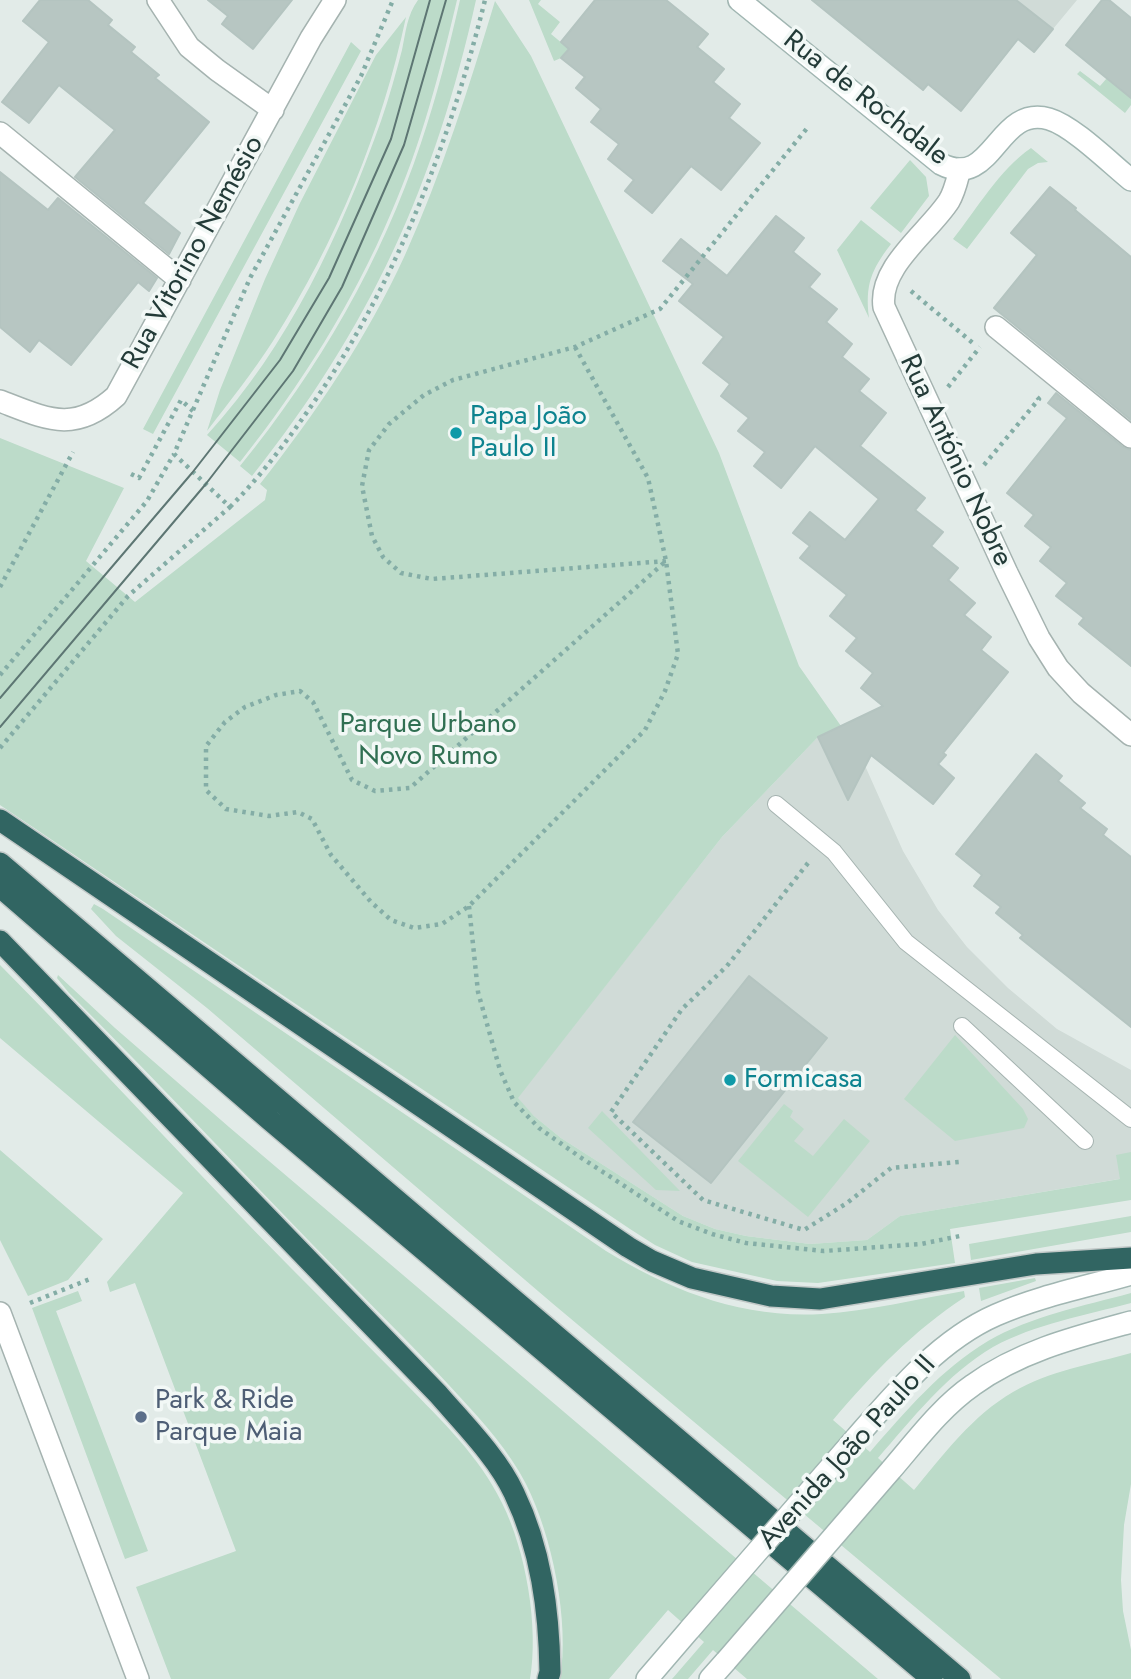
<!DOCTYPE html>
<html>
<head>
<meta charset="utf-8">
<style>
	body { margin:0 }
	canvas { display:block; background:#e2ebe8 }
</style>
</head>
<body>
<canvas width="1131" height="1679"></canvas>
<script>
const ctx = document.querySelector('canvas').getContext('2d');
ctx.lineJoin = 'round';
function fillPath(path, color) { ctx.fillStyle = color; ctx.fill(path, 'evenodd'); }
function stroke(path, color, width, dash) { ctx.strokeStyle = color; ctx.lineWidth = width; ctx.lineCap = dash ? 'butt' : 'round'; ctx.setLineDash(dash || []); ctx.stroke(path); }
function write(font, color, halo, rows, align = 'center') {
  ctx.font = font + ' Jost,sans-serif'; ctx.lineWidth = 7; ctx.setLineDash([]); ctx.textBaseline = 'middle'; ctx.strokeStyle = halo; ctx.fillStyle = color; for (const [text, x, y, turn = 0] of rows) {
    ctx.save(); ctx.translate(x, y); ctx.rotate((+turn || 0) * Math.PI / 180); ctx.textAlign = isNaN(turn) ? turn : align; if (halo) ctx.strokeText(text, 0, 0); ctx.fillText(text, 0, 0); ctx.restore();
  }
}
fillPath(new Path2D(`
	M1016 0H1077L1053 29Z
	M846 723 903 851 938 910 967 947 1008 988 1057 1029 1131 1070V1177L900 1216 867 1240 810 1244 746 1236 715 1229 683 1216 561 1138 534 1116 517 1098 722 837 818 737Z`), '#d0dbd7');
fillPath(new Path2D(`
	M418 0H457C440 72 421 145 391 213 353 303 301 385 240 462L207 435C289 346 341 233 381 121 389 98 396 73 402 50 406 31 407 15 418 0Z
	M460 0H476C435 184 370 328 252 476L240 466C319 369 381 262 421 143 437 96 449 48 460 0Z
	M529 0H541L538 4 560 22 551 34 569 49 561 58 554 61Z
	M495 1 531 56 719 453 799 666 841 726 818 737 722 837 518 1098 534 1116 561 1138 683 1216 715 1229 746 1236 810 1244 867 1240 900 1216 1120 1179 1116 1155 1131 1152V1200L950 1229 955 1263 818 1283 777 1281 692 1262 655 1245 630 1229 0 805V438L124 488 86 561 135 602 265 500 267 490 260 484C316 413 367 338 405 255 442 173 469 87 495 1Z
	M406 17C382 131 336 242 273 341 253 372 230 401 207 431L220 390 265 279 300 203 376 55Z
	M351 42 361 51 153 434 143 429Z
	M1080 71 1100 86 1107 78 1131 98V105L1125 113 1077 74Z
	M1031 148 1048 162 1038 163 1028 169 967 249 953 239C977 209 999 170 1031 148Z
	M910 160 926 177 929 196 901 233 870 208Z
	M861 220 891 244C871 270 865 285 869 318L837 250Z
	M94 904 103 909 606 1251C671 1291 744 1319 822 1314 869 1311 917 1299 964 1291L965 1297C912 1332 874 1372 833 1420L870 1452C906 1411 941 1369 988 1341 1031 1316 1084 1306 1131 1293V1303C1086 1315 1035 1324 993 1347 947 1374 912 1419 878 1458L914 1490C943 1455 973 1415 1013 1392 1049 1371 1092 1364 1131 1353V1484L1124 1525 1121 1580 1123 1611 1131 1650V1679H1001L552 1303 207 1008 116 936 91 909Z
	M0 965C98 1064 192 1168 290 1267 329 1306 367 1345 406 1384 441 1420 480 1457 502 1503 526 1551 539 1627 530 1679H171L136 1587 236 1551 135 1283 110 1292 107 1282 183 1193 0 1038Z
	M58 975 115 1028 229 1127 878 1679H747L713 1650 688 1679H672L704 1642 668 1610 609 1679H560C570 1622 552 1535 526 1484 509 1451 484 1423 459 1396 422 1355 383 1317 345 1278 253 1184 163 1087 69 993L57 978Z
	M955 1035 1023 1109 1028 1119 1024 1128 955 1141 904 1099Z
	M784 1104 793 1111 790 1117 804 1129 794 1141 813 1156 844 1119 870 1141 808 1217 738 1161Z
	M602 1111 680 1191 656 1190 588 1128Z
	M0 1150 103 1239 68 1280 28 1296 0 1240Z
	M1131 1216V1232L971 1260 969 1244Z
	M1035 1278 1036 1281 981 1301 979 1288Z
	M78 1291 82 1301 56 1311 148 1551 125 1559 32 1308Z`), '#bcdbc9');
const building = new Path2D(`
	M40 0H88L112 20 108 25 135 47 131 52 159 75 155 78 209 122 143 203 180 233 169 254 75 177 115 130 59 85 29 123 2 102 49 42 23 21Z
	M208 0H292L253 49 222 24 228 16Z
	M595 0H666L708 34 697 47 724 69 713 82 740 104 729 118 760 143 721 190 691 166 652 213 625 191 634 180 608 159 619 144 591 122 601 109 576 88 585 77 561 58 569 49 561 42Z
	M812 0H1016L1053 29 1034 52 1018 39 961 111 928 84 923 90Z
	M1102 0H1109L1131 18V98L1066 45Z
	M0 172 48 210 58 198 157 278 149 291 138 282 71 365 39 340 30 352 0 327Z
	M1050 187 1076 208 1075 210 1131 257V420L994 308 1037 255 1011 233Z
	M776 216 804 238 793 252 820 274 809 287 837 309 826 322 852 344 842 357 869 379 859 391 886 413 860 446 925 498 915 510 943 532 931 546 958 568 948 580 975 603 964 615 991 637 981 650 1008 672 943 753 946 755 938 764 954 778 933 804 871 755 848 800 818 737 883 706 861 688 873 673 846 651 857 638 830 616 847 595 800 558 810 546 793 533 810 512 845 540 879 499 815 446 781 488 754 466 765 452 738 431 749 418 721 396 730 384 703 363 724 337 679 301 693 284 663 261 681 239 727 276Z
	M1056 393 1123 447 1131 450V666L1079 624 1084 618 1056 596 1067 583 1040 561 1051 547 1025 526 1034 515 1007 493 1067 418 1048 403Z
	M1036 754 1062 776 1058 781 1085 803 1080 808 1107 829 1103 835 1131 857V1027L1020 938 1023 935 996 913 1001 907 974 886 982 875 956 854Z
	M749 976 827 1038 711 1183 633 1122Z`);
fillPath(building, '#b7c6c2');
stroke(building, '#b4c4c0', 2);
const lane = new Path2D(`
	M776 804 834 852 906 942 1131 1119
	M962 1026 1085 1141`);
const street = new Path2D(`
	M158 0 189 47 217 70 273 110
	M0 133 180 280
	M960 169C957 180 955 191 949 201 929 232 878 267 884 307L1007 573 1039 638 1058 668 1081 693 1131 735
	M996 327 1131 437
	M0 401C47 419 74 434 116 396L311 38 335 0
	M0 1313 138 1679`);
const secondary = new Path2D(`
	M739 0 941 164C993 191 997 104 1049 119 1073 126 1110 163 1131 180
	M855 1439C895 1393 939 1340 996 1315 1039 1296 1086 1287 1131 1274
	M891 1470C916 1441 941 1407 973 1385 1020 1351 1076 1337 1131 1322
	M647 1679 690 1629
	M710 1679 726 1661`);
const highway = new Path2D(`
	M0 820 628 1247 652 1261 692 1278 771 1296 820 1299 1036 1264 1131 1258
	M0 863 960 1679
	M0 887 271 1121 932 1679
	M0 941 438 1394C463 1423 498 1458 514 1493 541 1549 549 1610 550 1672L548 1679`);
stroke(lane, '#a5b3b0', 18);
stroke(street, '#a5b3b0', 24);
stroke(secondary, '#a1b6b2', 24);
stroke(highway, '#c1c8c7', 24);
stroke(new Path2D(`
	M911 291 974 344
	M575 347 648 478 666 561 678 654 665 691 645 730 469 906 442 924 414 928 391 920 371 902 331 855 312 819 298 812 269 816 226 809 206 790V746L225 722 245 707 276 695 300 691 313 702 352 780 375 791 410 788 666 561
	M948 387 980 347
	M984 465 1039 399 1037 397
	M131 474 139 478 181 400 193 411
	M230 507C263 474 290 437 316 399 398 278 450 141 485 0
	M666 561 432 579 401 573 383 557 372 536 362 486 369 450 389 424 424 395 453 380 575 347 660 309 808 127
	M0 587 73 452
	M0 675 147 501 174 454
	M0 748 128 596 230 507 174 454 250 278 361 76 393 0
	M808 863 727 966 682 1009 611 1112 703 1200 804 1230 847 1203 891 1168 959 1162
	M469 906 478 992 500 1070 514 1102 539 1128 580 1157 678 1221 712 1234 746 1243 824 1251 921 1244 960 1236
	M30 1303 90 1279`), '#84ada6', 4.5, [3.5, 5]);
stroke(lane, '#fff', 16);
stroke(street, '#fff', 21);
stroke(secondary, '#fff', 21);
stroke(highway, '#316562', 21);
stroke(new Path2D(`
	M0 698 192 473 280 360 329 278 391 139 430 0
	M0 727 205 485 293 371 342 287 404 145 446 0`), '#5d7673', 2);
const secondaryBridge = new Path2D(`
	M690 1629 855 1439
	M726 1661 891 1470`);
stroke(secondaryBridge, '#a1b6b2', 24, []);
stroke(secondaryBridge, '#fff', 21);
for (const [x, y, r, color] of [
	[456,433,7,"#0f9aa8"],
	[730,1080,7,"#0f9aa8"],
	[141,1417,7,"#5c6f8a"]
]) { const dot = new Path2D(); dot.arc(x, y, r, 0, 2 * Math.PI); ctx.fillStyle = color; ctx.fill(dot); stroke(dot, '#f2f8f6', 2.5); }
write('28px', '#233b38', '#f2f8f6', [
	["Rua de Rochdale",865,99,38],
	["Rua Vitorino Nemésio",194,253,-61],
	["Rua António Nobre",955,461,65],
	["Avenida João Paulo II",848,1453,-48]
]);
write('28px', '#0d838f', '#f2f8f6', [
	["Papa João",470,417],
	["Paulo II",470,449],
	["Formicasa",744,1080]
], 'left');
write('28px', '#306f52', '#f2f8f6', [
	["Parque Urbano",428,725],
	["Novo Rumo",428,757]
]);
write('28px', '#4e5e75', '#f2f8f6', [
	["Park & Ride",155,1401],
	["Parque Maia",155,1433]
], 'left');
</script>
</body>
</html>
